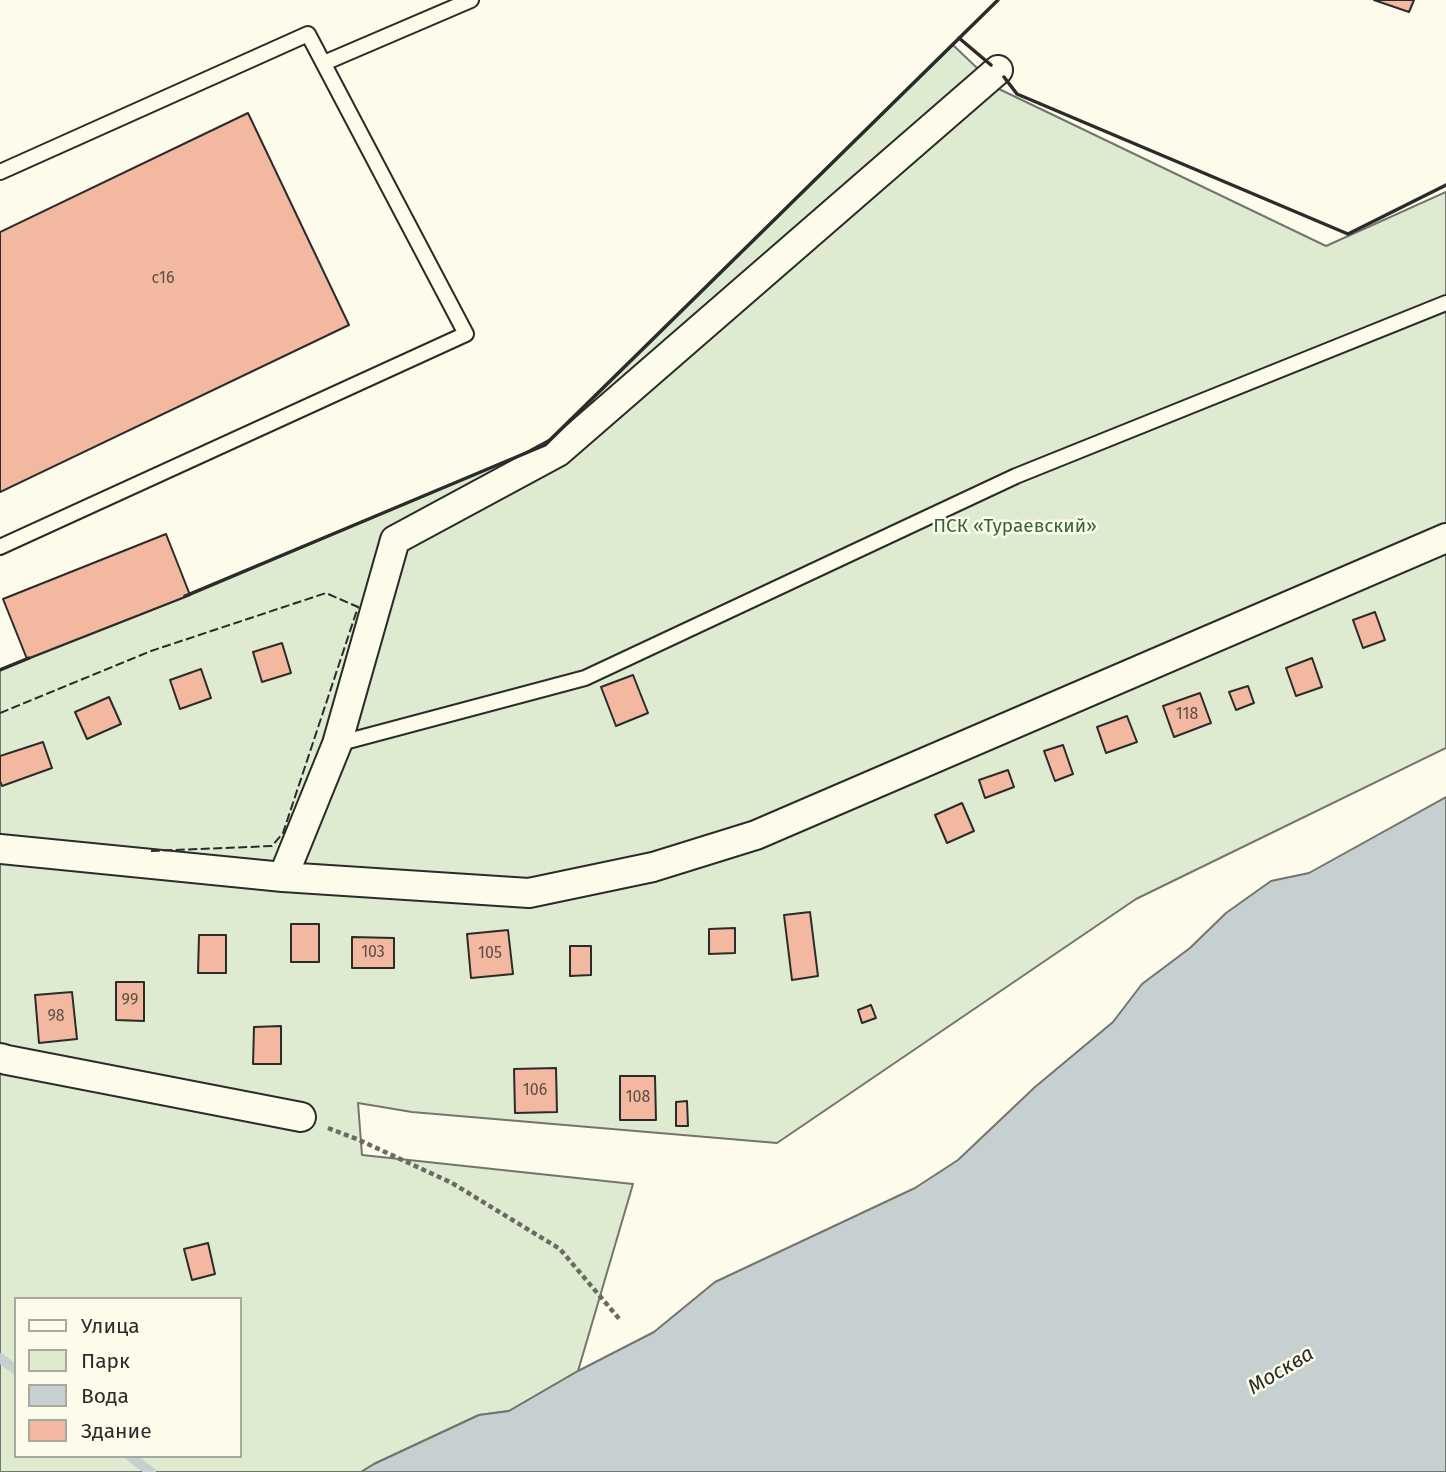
<!DOCTYPE html>
<meta charset="utf-8">
<style>
body{margin:0}
#map{position:relative;width:1446px;height:1472px;overflow:hidden;background:#fdfbea;font-family:"Fira Sans",sans-serif}
canvas{display:block}
.legend{position:absolute;left:14px;top:1297px;width:228px;height:161px;box-sizing:border-box;background:#fdfbea;border:2px solid #a9a89e;margin:0;padding:9px 12px;list-style:none;font-size:21px;color:#2b2b2b}
.legend li{display:flex;align-items:center;gap:14px;height:35px}
.legend b{width:35px;border:2px solid #a9a89e}
</style>
<div id="map">
<canvas width="1446" height="1472"></canvas>
<ul class="legend">
<li><b style="height:9px;background:#fdfbea"></b>Улица</li>
<li><b style="height:19px;background:#deebd1"></b>Парк</li>
<li><b style="height:19px;background:#c7d0d0"></b>Вода</li>
<li><b style="height:19px;background:#f2b8a0"></b>Здание</li>
</ul>
</div>
<script>
const ctx = document.querySelector('canvas').getContext('2d');
ctx.lineJoin = 'round';
function fill(path, color) { ctx.fillStyle = color; ctx.fill(path, 'evenodd'); }
const shape = rows => new Path2D(rows.map(r => 'M' + r).join(''));
function trace(path, color, width, dash) { ctx.strokeStyle = color; ctx.lineWidth = width; ctx.lineCap = dash ? 'butt' : 'round'; ctx.setLineDash(dash || []); ctx.stroke(path); }
function write(font, color, halo, rows, align = 'center') {
  ctx.font = font + ' "Fira Sans",sans-serif'; ctx.lineWidth = 5; ctx.setLineDash([]); ctx.textBaseline = 'middle'; ctx.strokeStyle = halo; ctx.fillStyle = color; for (const [text, x, y, turn = 0] of rows) {
    ctx.save(); ctx.translate(x, y); ctx.rotate((+turn || 0) * Math.PI / 180); ctx.textAlign = isNaN(turn) ? turn : align; if (halo) ctx.strokeText(text, 0, 0); ctx.fillText(text, 0, 0); ctx.restore();
  }
}
const green = shape([
 [953,45,999,89,1326,246,1446,192,1446,748,1136,899,777,1143,412,1112,358,1103,362,1155,633,1184,578,1371,509,1411,479,1415,374,1464,361,1472,0,1472,0,670,190,595,544,445,953,45],
 [16,1299,240,1299,240,1456,16,1456,16,1299]
]);
const water = shape([
 [1446,797,1446,1472,361,1472,374,1464,479,1415,509,1411,578,1371,654,1332,715,1282,915,1188,958,1160,1035,1087,1113,1022,1142,984,1190,948,1226,913,1271,881,1309,873,1446,797]
]);
const stream = shape([
 [0,1358,16,1370],
 [130,1456,151,1472]
]);
const building = shape([
 [1374,0,1414,0,1409,12,1374,0],
 [248,113,349,325,0,492,0,232,248,113],
 [166,534,190,595,27,659,3,599,166,534],
 [1375,612,1385,640,1363,648,1353,620,1375,612],
 [282,643,291,673,262,682,253,652,282,643],
 [1312,658,1322,687,1296,696,1286,668,1312,658],
 [201,669,211,698,180,709,170,680,201,669],
 [633,675,648,713,616,726,601,687,633,675],
 [1248,686,1254,703,1236,710,1229,692,1248,686],
 [1200,693,1211,723,1174,737,1163,706,1200,693],
 [109,697,121,724,87,739,75,712,109,697],
 [1127,716,1137,742,1106,753,1097,727,1127,716],
 [43,742,52,768,2,786,0,781,0,756,43,742],
 [1063,745,1073,774,1055,781,1044,751,1063,745],
 [1008,770,1014,787,985,798,979,780,1008,770],
 [962,803,974,831,947,843,935,815,962,803],
 [810,912,818,976,792,980,784,915,810,912],
 [291,924,319,924,319,962,291,962,291,924],
 [735,928,735,953,709,954,709,929,735,928],
 [508,930,513,974,471,978,467,934,508,930],
 [199,935,226,935,226,973,198,973,199,935],
 [352,937,394,938,394,968,352,968,352,937],
 [570,946,591,946,591,975,570,976,570,946],
 [116,982,144,982,144,1021,116,1020,116,982],
 [72,992,77,1039,39,1043,35,995,72,992],
 [871,1005,876,1018,862,1023,858,1010,871,1005],
 [281,1026,281,1064,253,1064,254,1027,281,1026],
 [556,1068,557,1112,515,1113,514,1069,556,1068],
 [620,1076,655,1076,656,1120,620,1120,620,1076],
 [687,1101,688,1126,676,1126,676,1102,687,1101],
 [208,1243,215,1274,192,1280,184,1249,208,1243]
]);
const path = shape([
 [328,1128,357,1139,452,1183,560,1249,621,1321]
]);
const service = shape([
 [324,63,471,0],
 [0,172,308,34,466,334,0,547],
 [337,744,585,678,1016,476,1446,303]
]);
const minor = shape([
 [0,849,283,877,529,893,653,867,756,835,1446,538],
 [283,877,337,744,395,540,558,452,998,70],
 [0,1058,7,1060,301,1117]
]);
const fence = shape([
 [0,713,151,651,326,593,358,607,283,833,272,846,151,851]
]);
const wall = shape([
 [959,38,991,65],
 [1004,77,1017,94,1348,234,1446,185],
 [185,596,545,445,998,0],
 [0,670,29,658]
]);
const numberNames = [
 ["с16",163,279],
 ["118",1187,715],
 ["103",373,953],
 ["105",490,954],
 ["99",130,1001],
 ["98",56,1017],
 ["106",535,1091],
 ["108",638,1098]
];
const parkNames = [
 ["ПСК «Тураевский»",1015,527]
];
const waterNames = [
 ["Москва",1281,1371,-31]
];
fill(green, '#deebd1');
trace(green, '#74746e', 2);
fill(water, '#c7d0d0');
trace(water, '#74746e', 2);
trace(stream, '#c7d0d0', 10);
fill(building, '#f2b8a0');
trace(building, '#2b2b2b', 2);
trace(service, '#2b2b2b', 18);
trace(minor, '#2b2b2b', 32);
trace(path, '#6a6964', 4.5, [5, 3.5]);
trace(service, '#fdfbea', 14);
trace(minor, '#fdfbea', 28);
trace(fence, '#2b2b2b', 2, [9, 3.5]);
trace(wall, '#2b2b2b', 3.5);
write('16px', '#5d4e48', null, numberNames);
write('19px', '#34623c', '#fdfbea', parkNames);
write('italic 21px', '#2b2b2b', '#fdfbea', waterNames);
</script>
